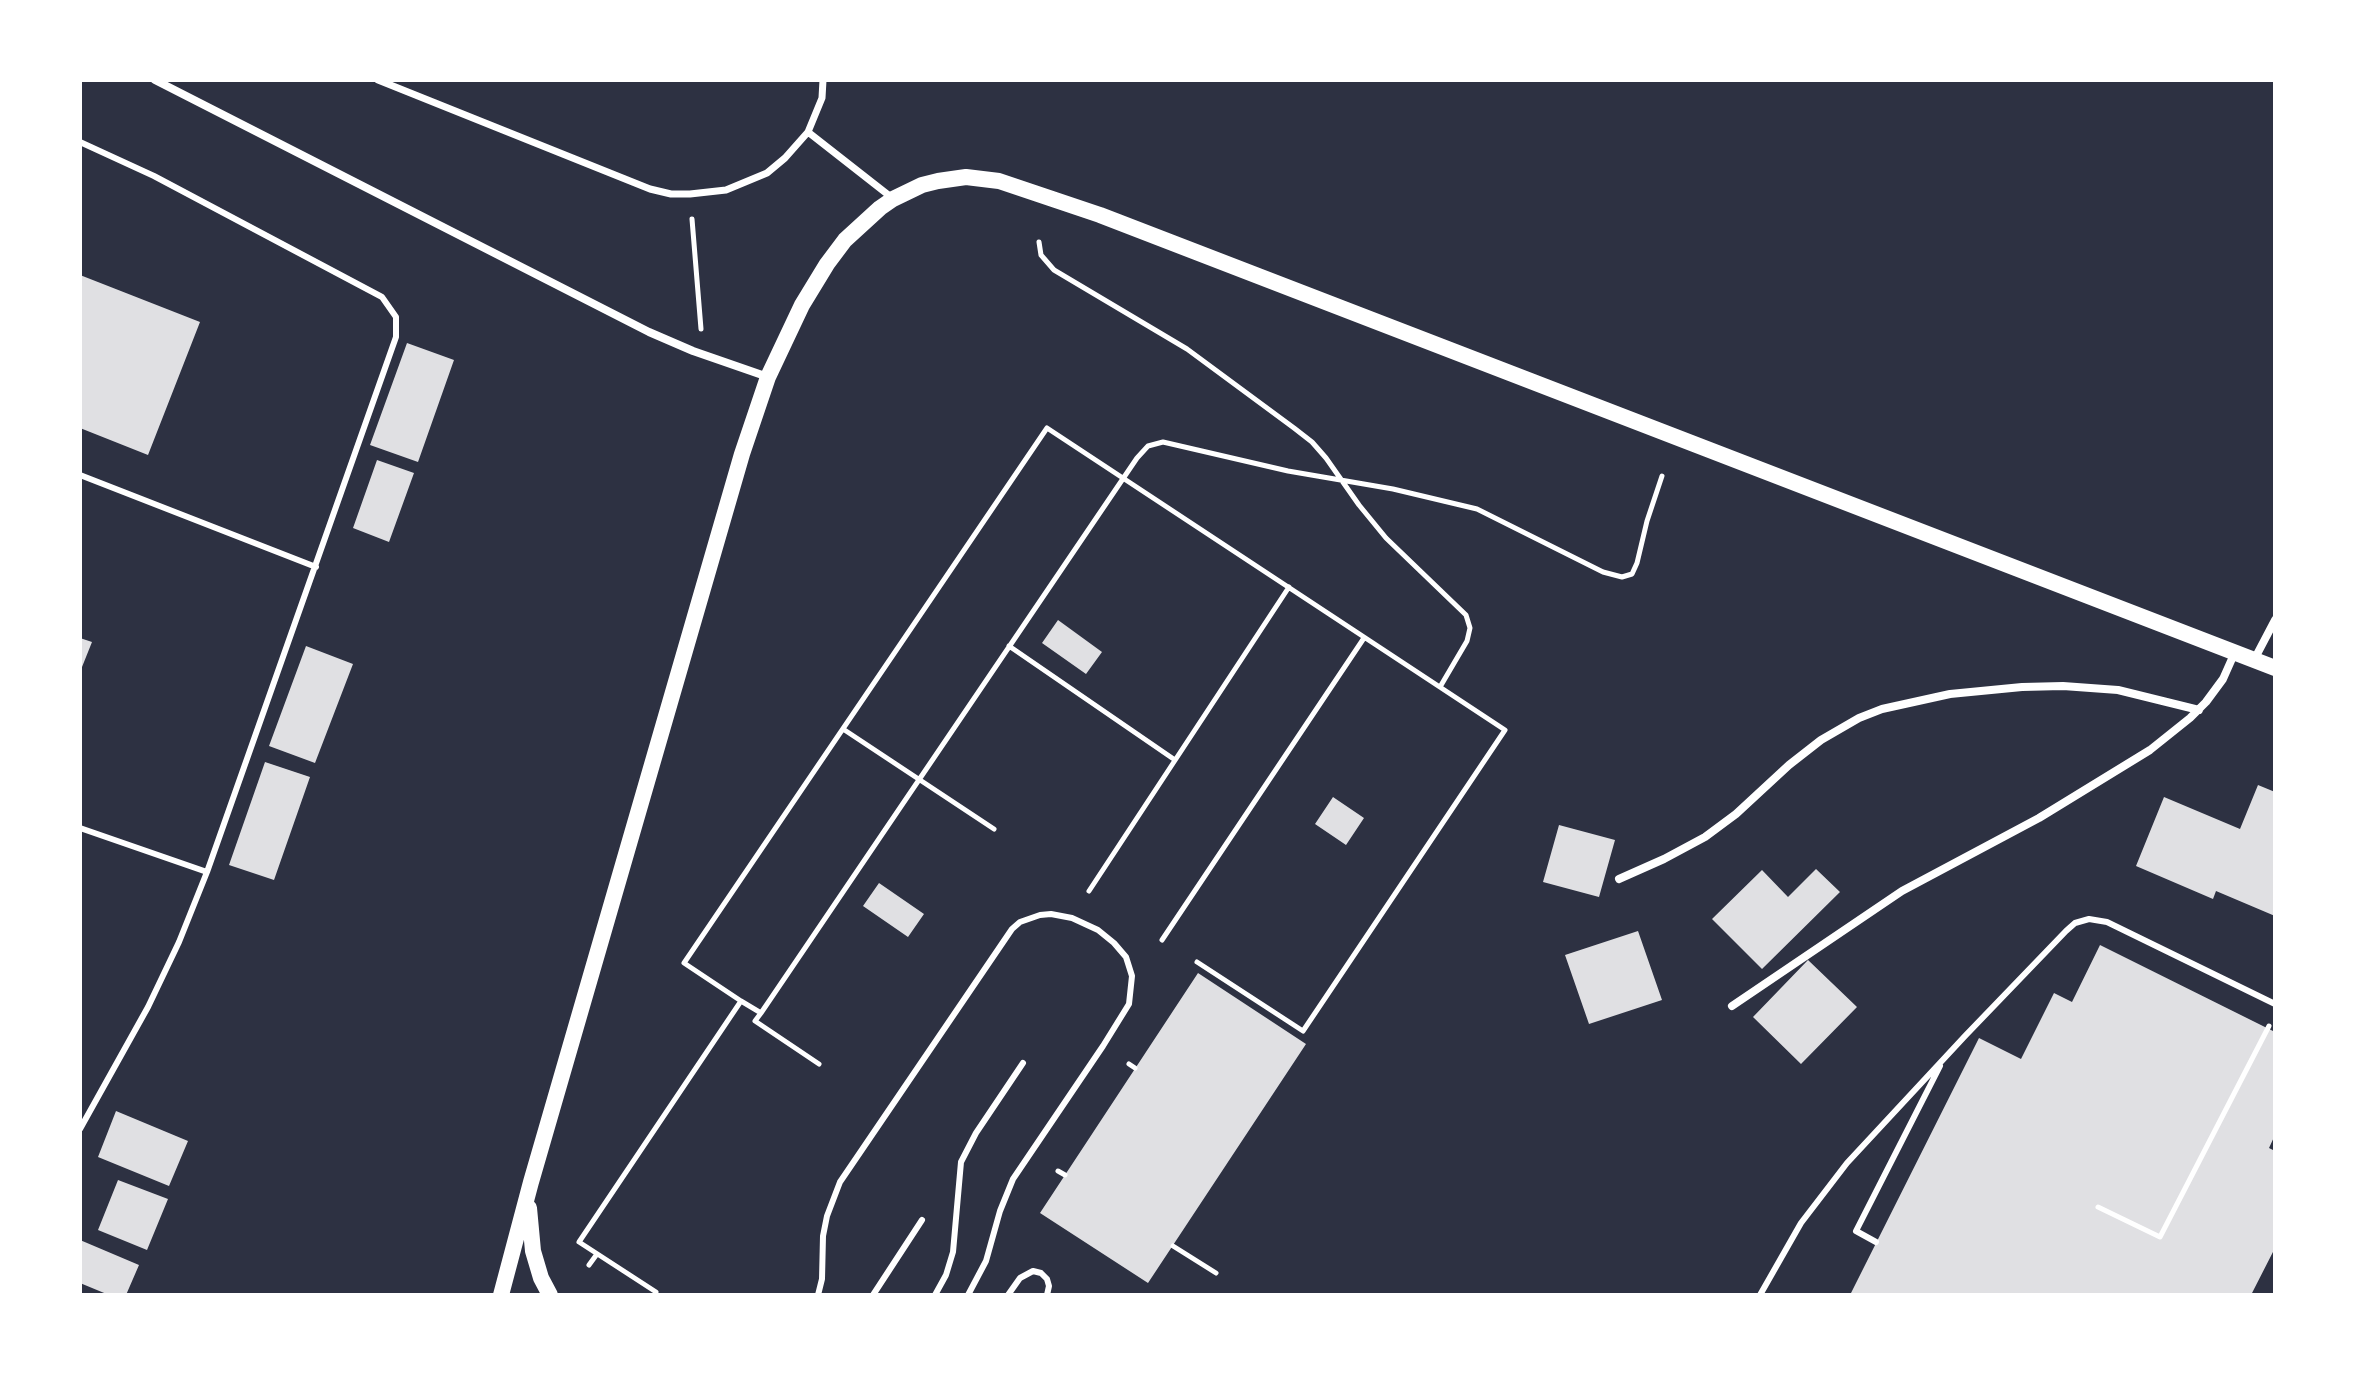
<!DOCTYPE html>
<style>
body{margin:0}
#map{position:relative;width:2355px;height:1375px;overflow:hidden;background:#2d3142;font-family:Literata,serif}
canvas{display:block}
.frame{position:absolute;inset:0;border:82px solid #fff;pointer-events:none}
</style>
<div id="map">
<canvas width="2355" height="1375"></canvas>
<div class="frame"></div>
</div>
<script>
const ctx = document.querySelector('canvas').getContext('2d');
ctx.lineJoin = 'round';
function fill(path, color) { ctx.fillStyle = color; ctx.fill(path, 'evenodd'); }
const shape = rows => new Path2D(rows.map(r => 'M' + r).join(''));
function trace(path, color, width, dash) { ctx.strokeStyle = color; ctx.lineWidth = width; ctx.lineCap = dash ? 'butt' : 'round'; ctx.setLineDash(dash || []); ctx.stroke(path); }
const building = shape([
 [80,275,200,322,148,455,80,428],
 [407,343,454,360,418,462,370,445],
 [377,460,414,473,389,542,353,528],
 [1058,620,1102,652,1086,674,1042,643],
 [80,638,92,642,80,672],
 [306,646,353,664,315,763,269,746],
 [265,762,310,777,274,880,229,865],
 [2258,785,2275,792,2275,916,2216,891,2213,899,2136,866,2164,797,2240,829],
 [1333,797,1364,818,1346,845,1315,824],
 [1559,825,1615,840,1599,897,1543,882],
 [1816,869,1840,892,1762,969,1712,919,1762,870,1788,897],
 [879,883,924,914,908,937,863,906],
 [1638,931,1662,1000,1589,1024,1565,955],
 [2100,945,2275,1032,2275,1135,2269,1148,2275,1151,2275,1248,2251,1295,1850,1295,1979,1038,2021,1059,2054,993,2072,1002],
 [1808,960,1857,1007,1801,1064,1753,1017],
 [1198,973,1306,1044,1148,1283,1040,1213],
 [116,1111,188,1141,169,1186,98,1157],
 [118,1180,168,1199,147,1250,98,1230],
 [80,1240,139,1265,126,1295,109,1295,80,1283]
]);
const path = shape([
 [692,219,701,329],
 [1039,242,1041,255,1054,270,1187,349,1294,428,1312,442,1326,458,1359,505,1386,538,1466,615,1470,628,1467,641,1440,687],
 [1009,646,1175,760],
 [843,729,994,829],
 [1089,891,1289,587],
 [1162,940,1364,638],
 [741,1001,761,1013,1137,458,1148,446,1163,442,1288,471,1393,489,1477,509,1603,572,1622,577,1632,574,1637,563,1647,521,1662,476],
 [761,1013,755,1021,819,1064],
 [1129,1064,1135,1068],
 [1058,1171,1065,1175],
 [2098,1207,2160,1237,2269,1026],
 [1173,1246,1216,1273],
 [589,1265,597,1254],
 [656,1292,579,1242,741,1001,684,963,1047,428,1505,730,1303,1031,1197,962]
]);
const service = shape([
 [80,142,154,176,382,297,396,317,396,337,207,872,179,942,148,1007,80,1129],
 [80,475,316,567],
 [80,828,207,872],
 [1876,1242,1856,1231,1940,1066],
 [818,1295,822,1279,823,1236,827,1216,840,1182,1012,929,1020,922,1040,915,1051,914,1072,918,1098,930,1114,943,1126,957,1132,976,1129,1004,1103,1046,1013,1179,1000,1211,986,1261,968,1295],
 [873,1295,922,1220],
 [935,1295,946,1275,953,1252,961,1162,976,1133,1023,1063],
 [1008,1295,1020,1278,1033,1271,1041,1273,1047,1279,1049,1286,1047,1295],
 [1760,1295,1801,1223,1847,1163,1965,1036,2066,931,2075,923,2089,919,2107,922,2275,1004]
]);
const pedestrian = shape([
 [378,80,650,189,671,194,690,194,726,190,767,173,785,158,808,132,822,98,823,80],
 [808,132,891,197]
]);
const minor = shape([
 [155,80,649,332,693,351,768,377],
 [2254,660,2275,620],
 [1619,879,1664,859,1705,837,1736,814,1789,765,1821,740,1859,718,1882,709,1950,694,2022,687,2063,686,2118,690,2199,710],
 [1732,1006,1902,891,2039,818,2150,750,2190,718,2206,702,2223,679,2235,652]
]);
const secondary = shape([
 [529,1208,533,1251,541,1278,550,1295],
 [501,1295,531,1182,742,454,768,377,802,305,827,264,845,240,880,208,893,199,922,185,938,181,966,177,999,181,1100,215,2275,668]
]);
fill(building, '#e0e0e3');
trace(path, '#fff', 5);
trace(service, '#fff', 6);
trace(pedestrian, '#fff', 7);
trace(minor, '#fff', 8);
trace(secondary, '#fff', 16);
</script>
